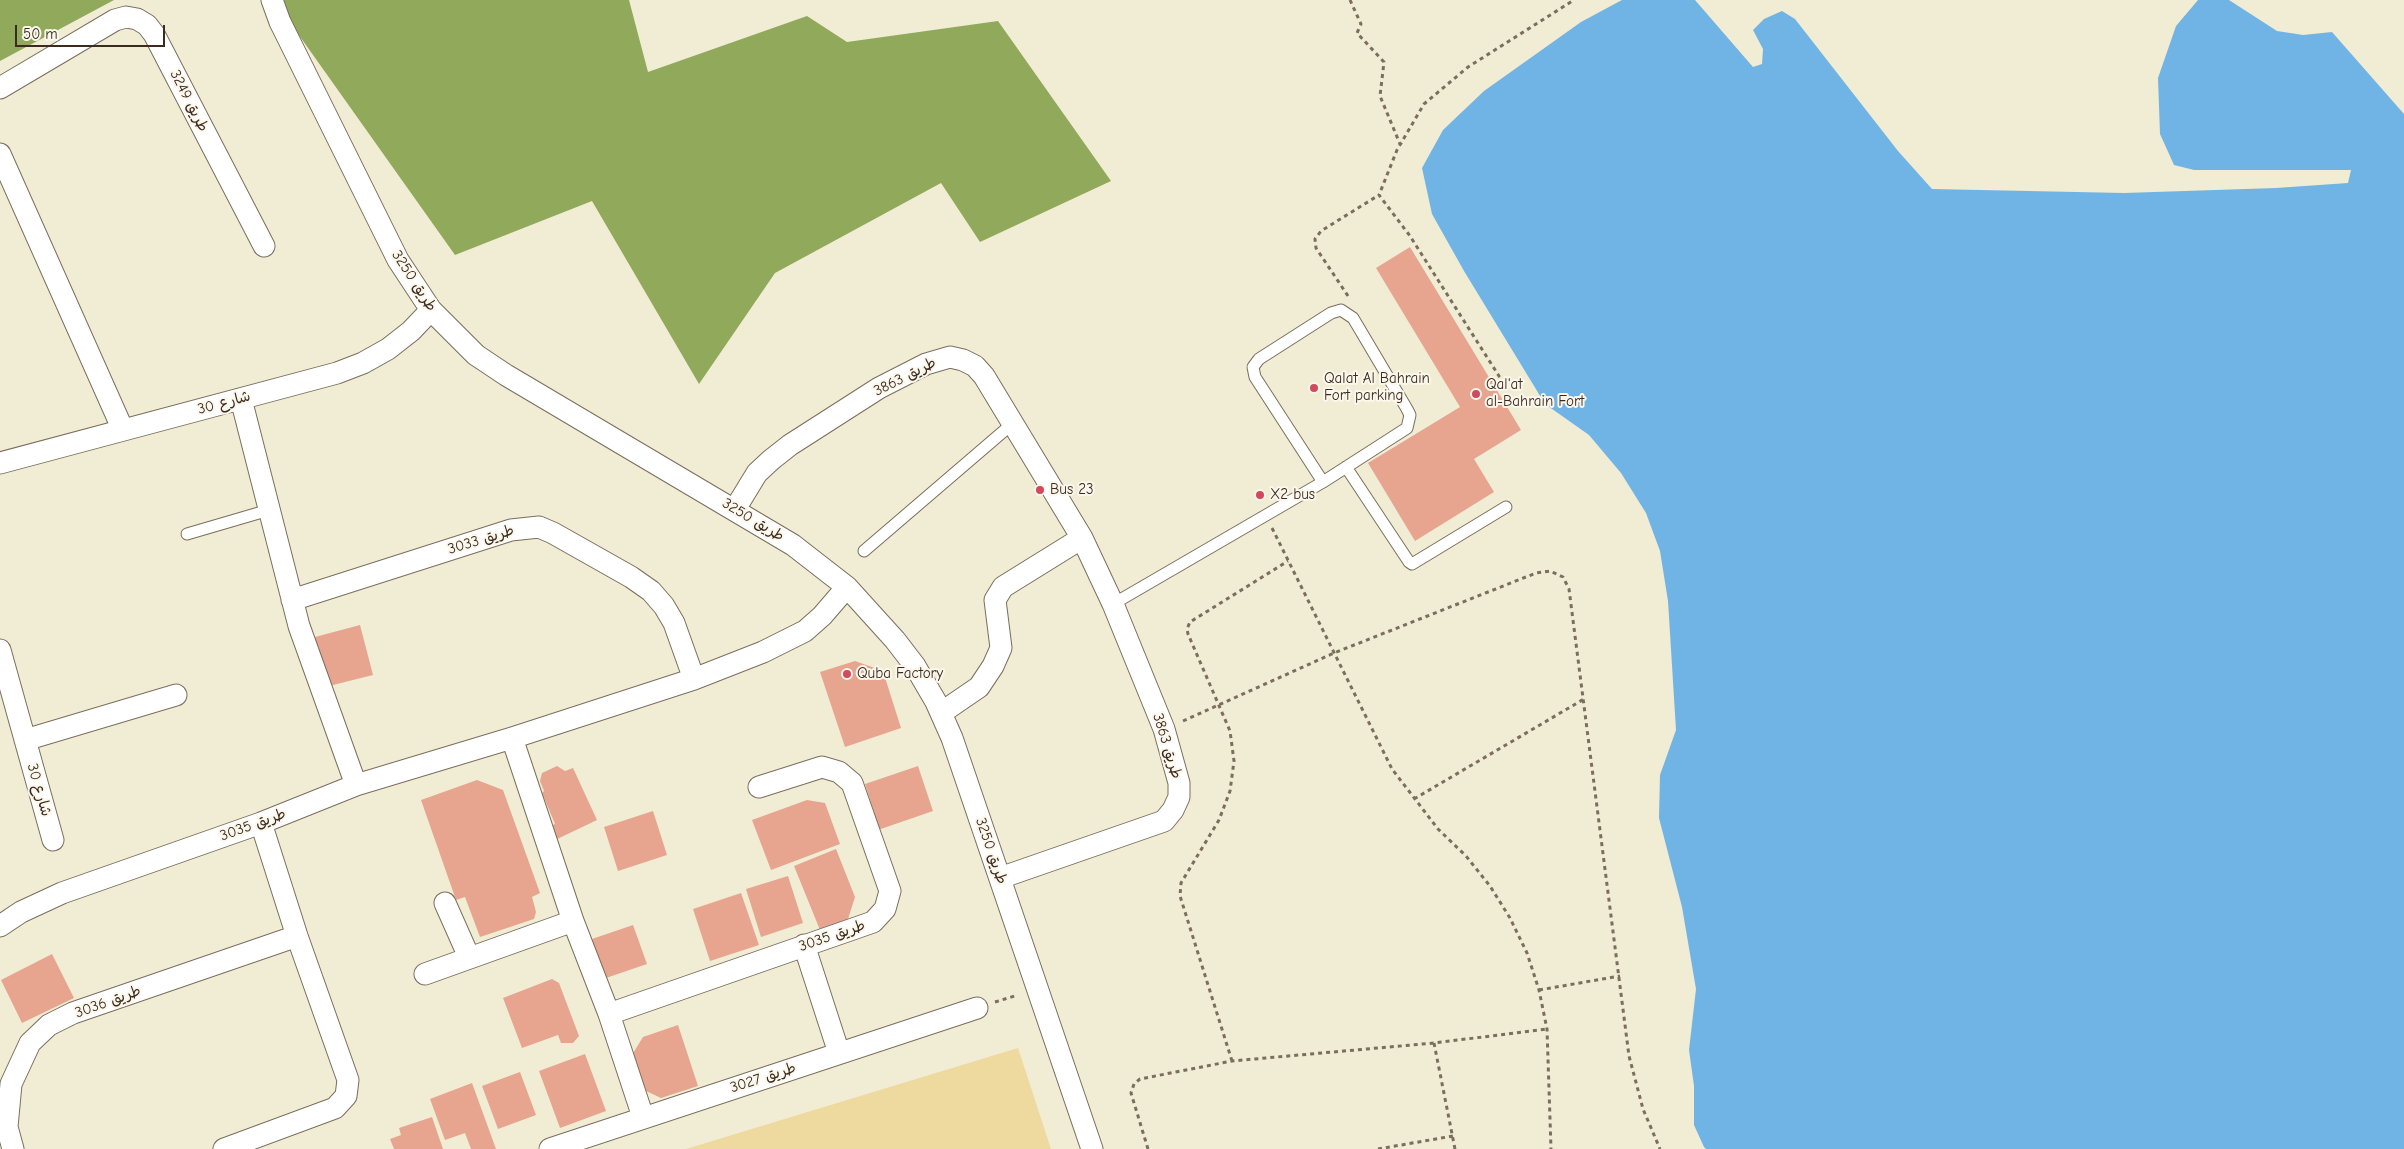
<!DOCTYPE html>
<meta charset="utf-8">
<style>
body{margin:0}
#map{position:relative;width:2404px;height:1149px;overflow:hidden;background:#f1ecd4;font-family:"Comic Neue",sans-serif}
canvas{display:block}
.scale{position:absolute;left:15px;top:25px;width:150px;height:22px;box-sizing:border-box;border:2px solid #3b2a1e;border-top:0;padding-left:6px;font-size:15px;line-height:18px;white-space:nowrap;color:#3b2a1e;-webkit-text-stroke:4px #fbf7ec;paint-order:stroke}
</style>
<div id="map">
<canvas width="2404" height="1149"></canvas>
<div class="scale">50 m</div>
</div>
<script>
const ctx = document.querySelector('canvas').getContext('2d');
ctx.lineJoin = 'round';
function fill(path, color) { ctx.fillStyle = color; ctx.fill(path, 'evenodd'); }
const shape = rows => new Path2D(rows.map(r => 'M' + r).join(''));
function trace(path, color, width, dash) { ctx.strokeStyle = color; ctx.lineWidth = width; ctx.lineCap = dash ? 'butt' : 'round'; ctx.setLineDash(dash || []); ctx.stroke(path); }
function write(font, color, halo, rows, align = 'center') {
  ctx.font = font + ' "Comic Neue","Playpen Sans Arabic",sans-serif'; ctx.lineWidth = 4; ctx.setLineDash([]); ctx.textBaseline = 'middle'; ctx.strokeStyle = halo; ctx.fillStyle = color; for (const [text, x, y, turn = 0] of rows) {
    ctx.save(); ctx.translate(x, y); ctx.rotate((+turn || 0) * Math.PI / 180); ctx.textAlign = isNaN(turn) ? turn : align; if (halo) ctx.strokeText(text, 0, 0); ctx.fillText(text, 0, 0); ctx.restore();
  }
}
const forest = shape([
 [0,0,114,0,0,61],
 [274,0,629,0,648,72,807,16,847,42,998,21,1111,181,980,242,941,183,775,273,699,384,592,201,455,255]
]);
const sand = shape([
 [1018,1048,1051,1149,686,1149]
]);
const water = shape([
 [1622,0,1695,0,1753,67,1762,64,1763,49,1753,30,1764,19,1782,11,1795,19,1898,151,1932,189,2124,193,2276,188,2348,183,2351,170,2194,170,2174,165,2160,134,2158,78,2176,26,2198,0,2229,0,2277,31,2303,35,2332,32,2404,114,2404,1149,1706,1149,1704,1147,1694,1125,1694,1086,1689,1050,1696,989,1682,907,1659,818,1660,775,1676,730,1668,601,1660,551,1646,513,1621,473,1589,435,1545,404,1464,271,1432,214,1422,168,1443,130,1484,91,1581,22]
]);
const building = shape([
 [1410,247,1521,430,1474,459,1494,492,1415,541,1368,463,1460,407,1376,268],
 [360,625,373,675,329,686,315,637],
 [855,661,883,671,901,728,845,747,820,672],
 [557,766,565,771,573,768,597,820,553,841,547,828,555,824,542,793,544,791,540,781,542,773],
 [918,766,933,811,875,831,870,816,874,812,865,784],
 [477,780,503,790,540,893,532,897,536,912,534,919,480,937,465,897,456,900,421,800],
 [807,800,825,803,840,844,771,870,752,820],
 [653,811,667,855,618,871,604,827],
 [836,849,855,897,848,919,820,930,794,866],
 [788,876,803,923,761,937,746,889],
 [741,893,759,945,710,961,693,909],
 [633,925,647,964,606,978,592,939],
 [52,954,74,998,22,1023,1,980],
 [552,979,559,983,579,1036,573,1043,561,1043,558,1035,522,1048,503,998],
 [678,1025,698,1086,661,1098,646,1091,632,1055,643,1037],
 [585,1054,606,1111,560,1128,539,1071],
 [520,1072,536,1115,498,1129,482,1086],
 [472,1083,496,1149,471,1149,465,1133,445,1140,430,1099],
 [432,1117,443,1149,394,1149,390,1139,401,1135,399,1128]
]);
const path = shape([
 [1350,0,1361,24,1357,33,1384,62,1380,96,1400,144],
 [1348,296,1316,248,1315,239,1321,231,1379,195],
 [1491,381,1499,376,1410,236,1379,195,1397,150,1424,104,1468,67,1574,0],
 [1272,528,1392,769,1438,829,1466,856,1490,886,1510,918,1527,953,1539,990,1547,1029,1551,1149],
 [1183,721,1334,653,1536,573,1550,571,1563,577,1569,589,1629,1056,1643,1109,1660,1149],
 [1414,799,1584,699],
 [1539,990,1620,976],
 [995,1002,1018,995],
 [1434,1043,1455,1149],
 [1232,1061,1180,896,1181,883,1187,873,1219,820,1230,791,1234,761,1230,731,1188,634,1187,629,1190,622,1288,561],
 [1148,1149,1131,1093,1134,1084,1140,1079,1232,1061,1434,1043,1547,1029],
 [1378,1149,1453,1136]
]);
const lane = shape([
 [1346,467,1409,562,1412,564,1506,507],
 [187,534,269,510],
 [864,551,1012,424],
 [1113,604,1323,482,1407,428,1410,415,1407,409,1353,318,1341,310,1331,313,1259,359,1253,367,1255,377,1323,482]
]);
const street = shape([
 [272,0,280,22,398,260,431,310,476,355,506,375,793,545,847,587,895,640,915,666,936,702,952,738,1092,1149],
 [0,88,115,20,126,17,137,19,147,25,154,34,264,246],
 [0,154,123,430],
 [241,399,299,626,356,785],
 [0,463,337,373,363,363,388,349,411,331,431,310],
 [735,509,757,473,771,460,790,445,879,388,926,364,950,357,963,360,975,366,984,376,1082,538,1113,604,1164,729,1179,783,1179,797,1173,810,1164,821,1000,878],
 [292,600,511,530,539,527,553,533,631,577,651,591,664,606,674,623,694,679],
 [0,650,53,840],
 [941,713,979,687,993,666,1001,648,995,600,1003,587,1082,538],
 [512,738,573,921,609,1014,643,1117],
 [25,740,176,695],
 [445,903,469,957],
 [0,926,21,912,62,893,261,823,356,785,512,738,694,679,763,652,805,631,822,616,847,587],
 [804,945,839,1053],
 [425,974,573,921],
 [609,1014,873,922,885,909,890,891,852,783,839,772,822,767,759,787],
 [13,1149,7,1127,11,1084,30,1043,49,1025,73,1013,297,936],
 [224,1149,335,1108,346,1096,348,1080,297,936,261,823],
 [550,1149,977,1008]
]);
const markers = [
 [1314,388,5,"#d1495b"],
 [1476,394,5,"#d1495b"],
 [1040,490,5,"#d1495b"],
 [1260,495,5,"#d1495b"],
 [847,674,5,"#d1495b"]
];
const streetNames = [
 ["طريق 3249",189,101,63],
 ["طريق 3250",414,281,57],
 ["طريق 3863",905,377,-27],
 ["شارع 30",224,403,-15],
 ["طريق 3250",753,520,31],
 ["طريق 3033",481,540,-17],
 ["طريق 3863",1167,746,73],
 ["شارع 30",39,790,74],
 ["طريق 3035",253,825,-20],
 ["طريق 3250",991,851,71],
 ["طريق 3035",832,936,-19],
 ["طريق 3036",108,1002,-20],
 ["طريق 3027",763,1078,-18]
];
const poiNames = [
 ["Qalat Al Bahrain",1324,379],
 ["Fort parking",1324,396],
 ["Qal'at",1486,385],
 ["al-Bahrain Fort",1486,402],
 ["Bus 23",1050,490],
 ["X2 bus",1270,495],
 ["Quba Factory",857,674]
];
fill(forest, '#90a95a');
fill(sand, '#eeda9e');
fill(water, '#70b4e6');
fill(building, '#e7a58f');
trace(lane, '#7b6e5e', 13);
trace(street, '#7b6e5e', 23);
trace(path, '#7b6e5e', 3, [4, 4]);
trace(lane, '#fff', 11);
trace(street, '#fff', 21);
for (const [x, y, r, color] of markers) { const dot = new Path2D(); dot.arc(x, y, r, 0, 2 * Math.PI); ctx.fillStyle = color; ctx.fill(dot); trace(dot, '#fbf7ec', 2); }
write('15px', '#3b2a1e', '#fbf7ec', streetNames);
write('15px', '#3b2a1e', '#fbf7ec', poiNames, 'left');
</script>
